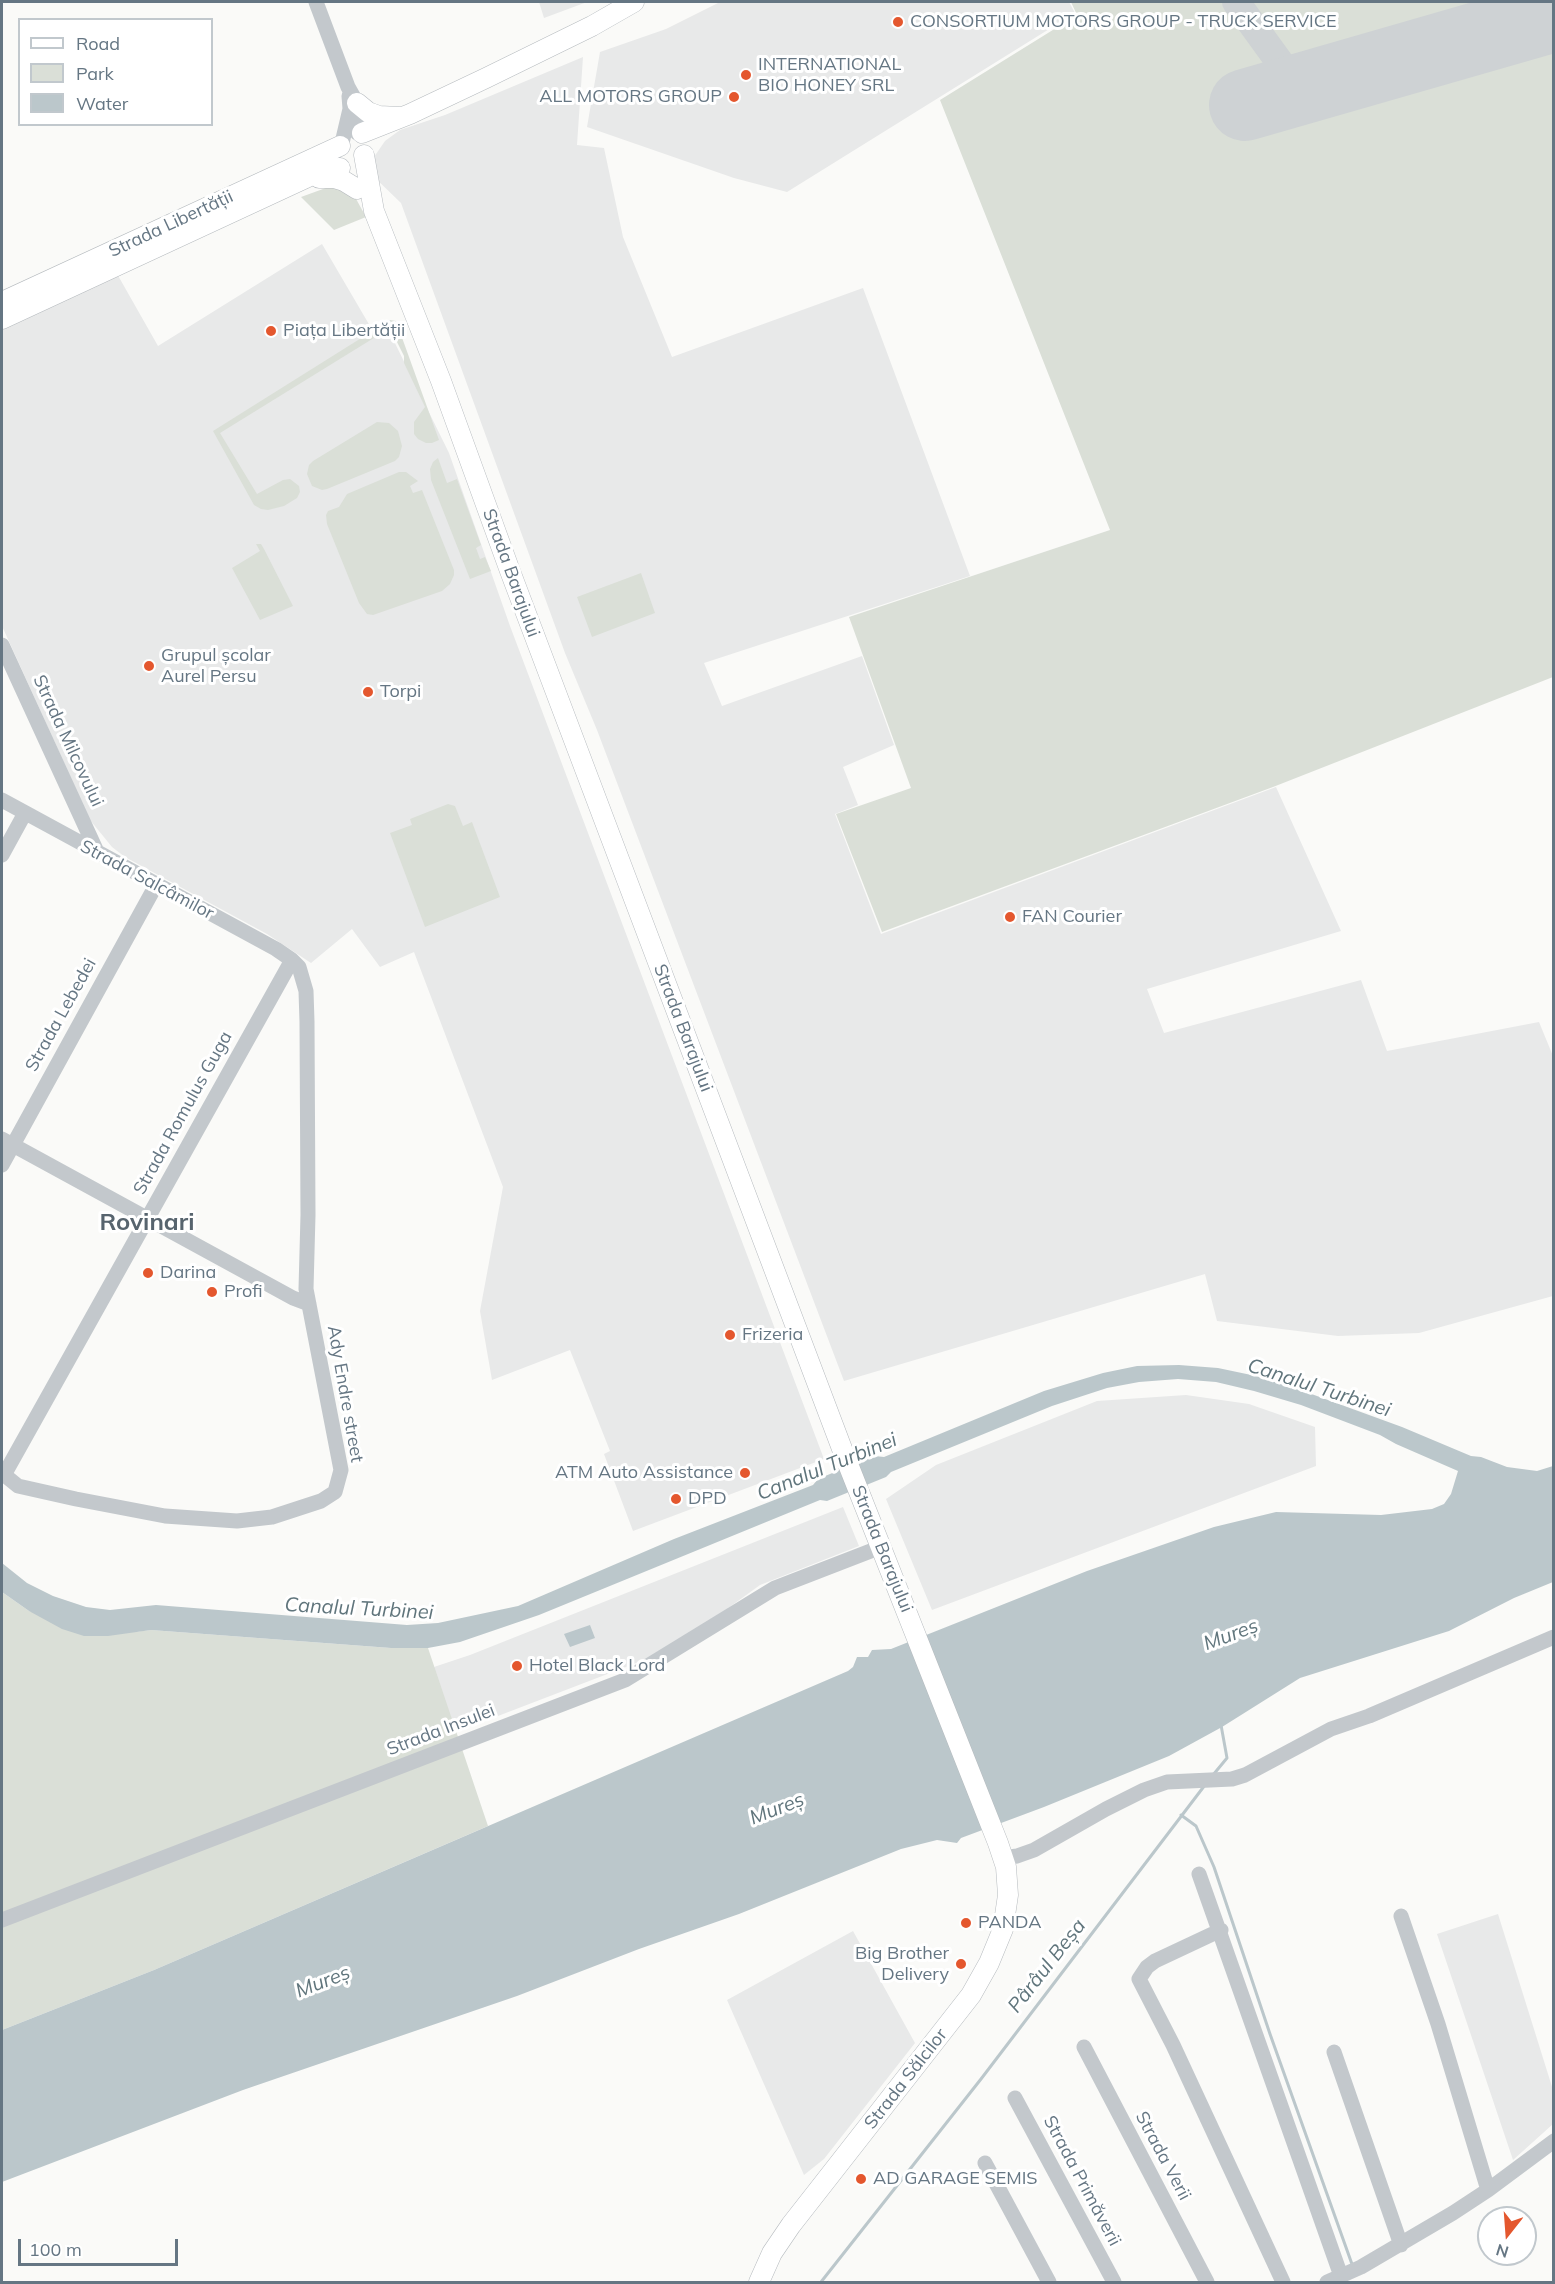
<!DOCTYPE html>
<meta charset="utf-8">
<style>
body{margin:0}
#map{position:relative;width:1555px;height:2284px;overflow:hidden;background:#fafaf8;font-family:Mulish,sans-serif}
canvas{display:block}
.frame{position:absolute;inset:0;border:3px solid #657683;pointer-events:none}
.legend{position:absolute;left:18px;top:18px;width:195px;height:108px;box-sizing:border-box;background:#fff;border:2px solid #c1c8cd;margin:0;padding:8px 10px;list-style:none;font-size:18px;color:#657683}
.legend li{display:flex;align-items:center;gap:12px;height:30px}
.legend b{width:30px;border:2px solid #c1c8cd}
.north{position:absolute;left:1477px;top:2206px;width:60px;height:60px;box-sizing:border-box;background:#fff;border:2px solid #c1c8cd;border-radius:50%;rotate:197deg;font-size:16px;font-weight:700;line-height:24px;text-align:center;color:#657683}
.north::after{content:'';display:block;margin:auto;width:21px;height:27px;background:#e4572e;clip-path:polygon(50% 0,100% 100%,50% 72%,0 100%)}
.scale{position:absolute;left:18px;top:2239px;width:160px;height:27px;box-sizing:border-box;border:3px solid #657683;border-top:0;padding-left:8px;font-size:18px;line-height:21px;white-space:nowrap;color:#657683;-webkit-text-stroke:4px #fff;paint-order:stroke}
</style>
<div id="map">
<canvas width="1555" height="2284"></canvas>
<div class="frame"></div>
<ul class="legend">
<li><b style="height:8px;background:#fff"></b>Road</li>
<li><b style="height:16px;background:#dadfd7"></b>Park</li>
<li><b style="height:16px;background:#bbc7cb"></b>Water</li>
</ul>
<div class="north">N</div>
<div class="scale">100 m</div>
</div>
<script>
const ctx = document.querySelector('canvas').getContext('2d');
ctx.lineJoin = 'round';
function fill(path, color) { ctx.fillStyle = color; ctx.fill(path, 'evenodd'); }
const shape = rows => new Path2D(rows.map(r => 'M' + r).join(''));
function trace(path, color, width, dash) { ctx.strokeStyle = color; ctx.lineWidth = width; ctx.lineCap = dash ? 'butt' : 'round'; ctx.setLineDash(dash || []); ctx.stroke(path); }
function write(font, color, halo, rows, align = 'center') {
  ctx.font = font + ' Mulish,sans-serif'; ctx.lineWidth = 6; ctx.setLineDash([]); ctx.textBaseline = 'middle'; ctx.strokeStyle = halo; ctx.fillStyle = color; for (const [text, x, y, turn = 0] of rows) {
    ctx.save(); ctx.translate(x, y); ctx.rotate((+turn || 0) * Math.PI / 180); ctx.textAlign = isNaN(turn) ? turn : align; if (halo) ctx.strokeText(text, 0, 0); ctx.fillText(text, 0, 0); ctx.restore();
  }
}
const built = shape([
 [539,2,587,2,544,18],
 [720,2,1069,2,1075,13,787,192,734,178,587,127,600,52,666,29],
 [583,57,577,145,604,148,623,237,672,357,863,288,970,576,704,663,722,706,862,656,894,745,843,767,858,805,835,814,881,934,1276,787,1341,931,1147,989,1164,1033,1361,980,1387,1051,1539,1022,1553,1056,1553,1296,1419,1333,1338,1336,1217,1321,1205,1274,844,1381,597,730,565,653,401,203,372,175,374,157,385,141,400,130,445,115],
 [322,244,370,326,389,331,449,453,510,626,824,1459,633,1531,604,1454,610,1451,570,1350,492,1380,480,1311,503,1187,414,952,380,967,352,929,311,963,267,934,125,857,112,847,90,820,2,626,2,328,116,272,158,346],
 [1186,1395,1249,1404,1315,1427,1316,1466,932,1610,886,1499,936,1465,1097,1401],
 [843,1507,859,1546,760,1585,727,1609,644,1660,451,1734,425,1670,470,1655],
 [1498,1914,1553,2090,1553,2124,1513,2160,1437,1934],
 [853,1931,915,2043,824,2159,804,2175,727,2000]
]);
const green = shape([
 [1071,2,1553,2,1553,677,1273,787,882,932,836,814,911,788,849,617,1110,530,940,100,1077,15],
 [334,185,355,197,366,217,334,230,301,197],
 [390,320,396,321,439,440,432,443,426,443,418,439,414,434,414,422,425,407,404,363,404,356,390,328,220,433,257,494,283,480,290,479,299,486,300,492,297,498,284,506,268,510,261,509,254,505,213,431],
 [377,422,389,423,398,431,402,446,399,457,395,461,327,489,322,490,312,486,307,474,309,465,313,461],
 [438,458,447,483,457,479,481,545,476,548,480,559,485,557,491,571,470,579,431,480,430,469,433,462],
 [399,472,406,472,418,481,410,486,413,493,422,490,454,570,454,575,450,584,442,591,373,615,367,614,359,603,327,524,326,515,328,511,339,507,347,494],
 [256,544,261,544,264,549,293,606,260,620,232,568,260,551],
 [641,573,655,613,592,637,577,597],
 [448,804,455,806,463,826,472,822,500,897,425,927,390,833,412,825,410,819],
 [2,1592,29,1611,134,1632,151,1630,391,1648,428,1648,488,1826,154,1970,2,2030]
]);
const water = shape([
 [1179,1365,1218,1368,1256,1376,1306,1392,1402,1427,1471,1456,1481,1457,1507,1467,1537,1471,1553,1466,1553,1582,1514,1598,1449,1631,1300,1678,1222,1727,1169,1756,1044,1807,961,1838,957,1843,937,1840,901,1849,739,1914,639,1949,517,1996,243,2090,2,2182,2,2030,154,1970,848,1671,853,1667,857,1657,868,1657,872,1650,891,1649,1087,1571,1214,1527,1276,1512,1381,1515,1432,1509,1444,1504,1451,1494,1458,1471,1396,1444,1380,1435,1301,1405,1254,1391,1216,1382,1178,1379,1139,1382,1107,1388,1052,1406,891,1472,886,1477,827,1501,820,1500,539,1615,460,1642,428,1648,391,1648,151,1630,108,1636,84,1636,62,1629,29,1611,2,1592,2,1563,27,1583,53,1596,86,1607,110,1610,156,1605,407,1625,438,1623,518,1606,674,1539,813,1485,818,1479,842,1469,875,1456,884,1457,1044,1391,1103,1373,1137,1366],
 [590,1625,595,1638,570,1647,564,1634]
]);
const stream = shape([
 [1213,1775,1227,1758,1221,1725],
 [1181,1815,1196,1826,1214,1867,1270,2034,1353,2267],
 [821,2282,981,2079,1205,1785]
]);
const taxiway = shape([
 [1236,2,1299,89]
]);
const runway = shape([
 [1245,105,1554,16]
]);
const minor = shape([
 [316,2,348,87,357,103,360,121,357,133],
 [342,143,350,109,349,96],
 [2,645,98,854],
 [2,800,276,949,292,960,299,967,306,991,307,1022,308,1215,306,1289,341,1470,335,1492,321,1501,272,1517,237,1521,165,1516,76,1499,18,1486,2,1473],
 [2,855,25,813],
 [2,1139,293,1298,309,1304],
 [2,1165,156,885],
 [4,1475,292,960],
 [1003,1858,1017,1856,1034,1850,1106,1809,1144,1790,1167,1782,1232,1779,1245,1775,1331,1729,1369,1716,1554,1637],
 [1199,1874,1341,2276],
 [1401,1916,1438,2024,1488,2190],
 [2,1920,625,1680,775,1588,881,1547],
 [1221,1930,1155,1961,1147,1967,1139,1979,1173,2045,1283,2282],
 [1084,2047,1207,2282],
 [1334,2052,1401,2245],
 [1015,2098,1114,2282],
 [985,2163,1049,2282],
 [1327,2282,1361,2267,1453,2213,1488,2190,1554,2141]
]);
const major = shape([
 [357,103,368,112,379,116,400,117],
 [362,133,410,114,486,78,592,26,634,2],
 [364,155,374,211,441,381,510,571,844,1454,998,1843,1006,1867,1008,1895,1003,1929,989,1963,971,1995,791,2225,772,2253,759,2282],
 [319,178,334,178,344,181,357,189],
 [2,302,340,146],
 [2,319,321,171,340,168]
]);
const markers = [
 [898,22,6,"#e4572e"],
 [746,75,6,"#e4572e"],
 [734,97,6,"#e4572e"],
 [271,331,6,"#e4572e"],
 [149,666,6,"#e4572e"],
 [368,692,6,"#e4572e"],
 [1010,917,6,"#e4572e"],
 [148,1273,6,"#e4572e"],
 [212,1292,6,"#e4572e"],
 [730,1335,6,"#e4572e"],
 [745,1473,6,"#e4572e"],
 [676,1499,6,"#e4572e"],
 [517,1666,6,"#e4572e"],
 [966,1923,6,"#e4572e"],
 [961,1964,6,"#e4572e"],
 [861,2179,6,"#e4572e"]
];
const poiNames = [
 ["CONSORTIUM MOTORS GROUP - TRUCK SERVICE",910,22],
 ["INTERNATIONAL",758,65],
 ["BIO HONEY SRL",758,86],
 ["ALL MOTORS GROUP",722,97,"right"],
 ["Piața Libertății",283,331],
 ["Grupul școlar",161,656],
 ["Aurel Persu",161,677],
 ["Torpi",380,692],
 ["FAN Courier",1022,917],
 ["Darina",160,1273],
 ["Profi",224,1292],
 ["Frizeria",742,1335],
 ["ATM Auto Assistance",733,1473,"right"],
 ["DPD",688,1499],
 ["Hotel Black Lord",529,1666],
 ["PANDA",978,1923],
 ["Big Brother",949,1954,"right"],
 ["Delivery",949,1975,"right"],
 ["AD GARAGE SEMIS",873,2179]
];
const streetNames = [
 ["Strada Libertății",171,224,-25],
 ["Strada Barajului",511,573,70],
 ["Strada Milcovului",68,741,65],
 ["Strada Salcâmilor",147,880,28],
 ["Strada Lebedei",61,1015,-61],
 ["Strada Barajului",683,1028,69],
 ["Strada Romulus Guga",183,1113,-61],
 ["Ady Endre street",345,1394,80],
 ["Strada Barajului",882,1549,68],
 ["Strada Insulei",441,1730,-21],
 ["Strada Sălcilor",906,2079,-52],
 ["Strada Verii",1163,2156,62],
 ["Strada Primăverii",1082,2181,62]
];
const waterNames = [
 ["Canalul Turbinei",1319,1388,18],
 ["Canalul Turbinei",827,1467,-22],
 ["Canalul Turbinei",359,1609,3],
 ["Mureș",1231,1635,-20],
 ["Mureș",777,1809,-21],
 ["Pârâul Beșa",1047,1966,-52],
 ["Mureș",323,1982,-21]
];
const districtNames = [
 ["Rovinari",147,1223]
];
fill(built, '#e8e9e9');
fill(green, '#dadfd7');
fill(water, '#bbc7cb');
trace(stream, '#bbc7cb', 3);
trace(taxiway, '#ced2d4', 28);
trace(runway, '#ced2d4', 72);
trace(major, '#b5babe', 21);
trace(minor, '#c3c8cc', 15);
trace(major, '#fff', 20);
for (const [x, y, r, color] of markers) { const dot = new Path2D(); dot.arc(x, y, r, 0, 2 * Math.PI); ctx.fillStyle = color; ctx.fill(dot); trace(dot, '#fff', 2); }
write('18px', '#657683', '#fff', poiNames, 'left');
write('18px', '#657683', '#fff', streetNames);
write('italic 20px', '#60757c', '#fff', waterNames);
write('bold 24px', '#57646e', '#fff', districtNames);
</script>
